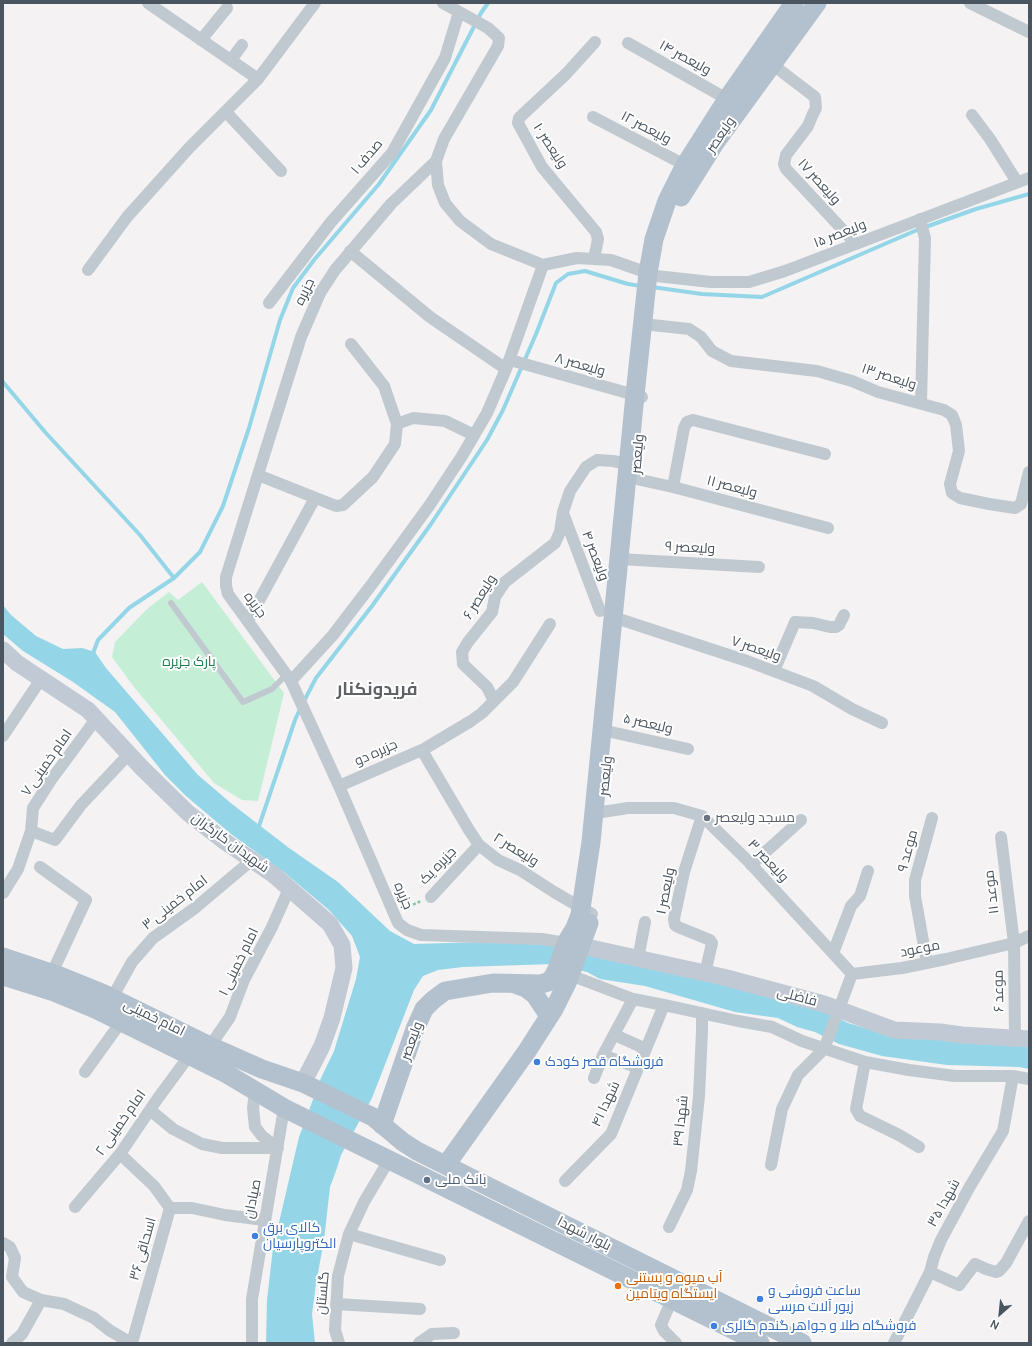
<!DOCTYPE html>
<meta charset="utf-8">
<style>
body{margin:0}
#map{position:relative;width:1032px;height:1346px;overflow:hidden;background:#f4f2f2;font-family:Manrope,sans-serif}
canvas{display:block}
.frame{position:absolute;inset:0;border:4px solid #4a555f;pointer-events:none}
.north{position:absolute;left:980px;top:1294px;width:40px;height:40px;-webkit-text-stroke:3px #fff;paint-order:stroke;rotate:207deg;font-size:11px;font-weight:700;line-height:16px;text-align:center;color:#4a555f}
.north::after{content:'';display:block;margin:auto;width:14px;height:18px;background:#4a555f;clip-path:polygon(50% 0,100% 100%,50% 72%,0 100%)}
</style>
<div id="map">
<canvas width="1032" height="1346"></canvas>
<div class="frame"></div>
<div class="north">N</div>
</div>
<script>
const ctx = document.querySelector('canvas').getContext('2d');
ctx.lineJoin = 'round';
function fill(path, color) { ctx.fillStyle = color; ctx.fill(path, 'evenodd'); }
const shape = rows => new Path2D(rows.map(r => 'M' + r).join(''));
function trace(path, color, width, dash) { ctx.strokeStyle = color; ctx.lineWidth = width; ctx.lineCap = dash ? 'butt' : 'round'; ctx.setLineDash(dash || []); ctx.stroke(path); }
function write(font, color, halo, rows, align = 'center') {
  ctx.font = font + ' Manrope,Cairo,sans-serif'; ctx.lineWidth = 4; ctx.setLineDash([]); ctx.textBaseline = 'middle'; ctx.strokeStyle = halo; ctx.fillStyle = color; for (const [text, x, y, turn = 0] of rows) {
    ctx.save(); ctx.translate(x, y); ctx.rotate((+turn || 0) * Math.PI / 180); ctx.textAlign = isNaN(turn) ? turn : align; if (halo) ctx.strokeText(text, 0, 0); ctx.fillText(text, 0, 0); ctx.restore();
  }
}
const green = shape([
 [202,582,284,693,258,801,242,800,214,783,134,687,112,657,115,642,147,609,169,592,178,600]
]);
const water = shape([
 [3,605,11,615,36,636,63,649,82,648,95,652,106,668,198,775,232,804,289,848,338,882,390,931,414,944,482,942,553,945,600,953,823,1011,848,1023,875,1031,1029,1044,1029,1069,1019,1067,947,1065,882,1056,839,1044,815,1032,797,1027,778,1018,735,1012,645,986,600,979,587,972,553,964,463,967,438,970,423,976,414,990,372,1098,341,1155,337,1168,330,1187,324,1240,316,1284,312,1314,315,1343,266,1343,267,1300,273,1248,299,1137,321,1078,334,1051,356,979,360,957,352,936,329,910,285,873,231,834,186,796,165,775,115,712,73,682,23,651,3,634]
]);
const stream = shape([
 [652,287,702,294,762,297,917,230,976,209,1029,194],
 [3,382,45,432,140,535,174,578],
 [92,656,98,640,129,608,174,578,200,552,223,506,249,428,280,320,293,288,314,260,379,184,431,110,481,13,488,3],
 [303,703,316,678,372,606,431,524,487,440,503,410,536,334,556,283,568,274,585,271,628,284,641,286],
 [258,829,295,720,300,709]
]);
const path = shape([
 [404,909,421,901]
]);
const lane = shape([
 [171,603,243,702,272,689,287,674]
]);
const street = shape([
 [148,3,258,79],
 [443,3,488,28,499,38,498,46,444,139,436,161,438,185,445,203,460,221,491,244,543,265],
 [970,3,1029,32],
 [201,40,227,8],
 [628,43,727,99],
 [231,60,242,45],
 [773,65,815,97,816,108,812,116,808,126,786,155,784,164,786,169,856,244],
 [226,112,281,171],
 [972,115,990,139,1017,182],
 [593,117,685,165],
 [436,161,391,204,335,270,320,293,301,337,226,577,226,586,228,594,291,681,339,786,398,923,407,930,421,935,542,939,566,943],
 [920,219,925,238,921,403],
 [350,251,430,317,506,369],
 [594,259,598,239,596,232,542,167,518,123,519,118,566,74,595,42],
 [543,265,577,258,611,260,648,273],
 [88,270,127,217,189,148,258,79,315,3],
 [656,276,711,282,749,282,785,271,1029,178],
 [269,303,331,222,392,153,445,58,459,12],
 [643,324,689,329,701,337,712,351,731,361,817,371,852,381,878,392,944,410,952,415,956,425,959,451,950,484,952,493,960,498,989,504,1015,508,1021,504,1029,472],
 [510,360,642,397],
 [397,424,413,418,445,421,474,435],
 [258,475,336,506,343,505,373,477,395,444,397,424,384,386,351,344],
 [627,477,673,487,828,528],
 [673,487,684,428,687,422,693,420,825,454],
 [563,513,600,611],
 [619,559,759,567],
 [613,619,622,620,747,661,813,686,852,709,882,723],
 [248,621,315,498],
 [774,671,795,622,813,623,830,627,836,627,839,625,844,615],
 [291,681,333,635,372,584,429,506,462,456,487,413,506,369,543,265],
 [494,701,513,682,550,624],
 [602,730,688,749],
 [3,736,41,679],
 [424,749,423,752,469,830,479,845,498,860,520,870,554,892,592,914],
 [339,786,424,749,471,721,482,713,494,701,487,687,463,664,462,652,468,642,492,612,495,597,505,582,555,543,560,532,563,512,570,491,586,467,597,460,613,461,634,465],
 [594,811,602,812,628,808,674,808,702,816,748,861,852,974],
 [702,816,684,872,674,919,675,925,678,927,710,940,712,943,705,974],
 [31,831,55,840,81,805,129,754],
 [1001,837,1014,943,1015,1037],
 [751,865,801,820],
 [40,867,86,900,52,973],
 [3,893,18,869,31,831,33,808,51,780,96,719],
 [431,897,479,845],
 [833,953,851,906,860,896,868,871],
 [638,959,645,922],
 [927,963,915,896,915,880,932,818],
 [570,975,633,999,664,1005,738,1021,772,1027,802,1041,865,1062,909,1070,955,1076,1013,1076,1029,1079],
 [112,998,132,962,153,938,195,908,252,860],
 [615,1035,646,1049],
 [210,1046,230,1017,244,980,272,927,289,889],
 [603,1055,633,999],
 [865,1062,856,1109,860,1116,899,1135,919,1147],
 [85,1072,121,1022],
 [594,1078,603,1055,638,1068],
 [255,1092,253,1108,255,1127,262,1136,278,1148],
 [150,1110,173,1129,202,1144,222,1148,278,1148],
 [120,1154,154,1186,170,1208],
 [771,1165,782,1109,798,1075,824,1049,852,974,902,968,946,959,1014,943,1029,936],
 [565,1181,611,1134,664,1005],
 [75,1207,120,1154,158,1098,189,1056],
 [669,1227,687,1190,691,1171,699,1096,702,1031,702,1013],
 [349,1234,440,1260],
 [3,1243,10,1247,15,1258,12,1277,23,1292,41,1300,64,1304,94,1318,109,1330,131,1343],
 [930,1272,959,1285,975,1264,986,1269,996,1272,999,1271,1006,1263,1029,1221],
 [672,1299,661,1325,664,1331,676,1343],
 [336,1304,420,1309],
 [12,1343,22,1334,41,1300],
 [132,1343,170,1208,192,1208,225,1215,264,1220],
 [252,1343,252,1299,284,1108],
 [339,1343,335,1330,338,1276,349,1234,364,1202,389,1160],
 [419,1343,432,1334,454,1333],
 [894,1343,930,1272,934,1257,941,1240,969,1188,1003,1131,1013,1076]
]);
const secondary = shape([
 [3,650,17,663,88,710,142,768,188,813,224,841,274,875,330,924,342,945,344,968,332,1018,322,1046,303,1083],
 [568,943,723,977,824,1004,894,1030,940,1032,962,1035,1029,1039]
]);
const primary = shape([
 [681,197,715,143,817,3],
 [3,957,60,976,102,993,210,1046,262,1069,303,1083,373,1117,403,1142,417,1151,802,1343],
 [3,976,54,992,95,1009,227,1074,284,1108,760,1343],
 [515,984,526,988,535,995,549,1016],
 [382,1125,415,1029,424,1009,433,1000,445,991,493,983,541,984,548,982,553,977,558,967,566,943,575,928,580,915,591,842,635,395,648,273,654,239,667,201,685,165,727,99,794,3],
 [446,1165,527,1051,554,1009,567,983,589,923]
]);
const markers = [
 [707,818,4,"#6b7280"],
 [537,1062,4,"#3f7fe0"],
 [427,1180,4,"#5c6f8a"],
 [255,1236,4,"#3f7fe0"],
 [618,1286,4,"#e8710a"],
 [760,1299,4,"#3f7fe0"],
 [714,1326,4,"#3f7fe0"]
];
const streetNames = [
 ["ولیعصر ۱۴",685,58,29],
 ["ولیعصر ۱۲",646,128,28],
 ["ولیعصر",721,135,-55],
 ["ولیعصر ۱۰",550,146,57],
 ["صدف ۱",367,157,-50],
 ["ولیعصر ۱۷",819,182,48],
 ["ولیعصر ۱۵",840,234,-21],
 ["جزیره",305,292,-64],
 ["ولیعصر ۸",580,365,16],
 ["ولیعصر ۱۳",889,377,18],
 ["ولیعصر",638,454,-85],
 ["ولیعصر ۱۱",732,487,15],
 ["ولیعصر ۹",690,548,3],
 ["ولیعصر ۴",595,556,69],
 ["ولیعصر ۶",480,597,-58],
 ["جزیره",255,605,54],
 ["ولیعصر ۷",756,649,19],
 ["ولیعصر ۵",648,724,13],
 ["جزیره دو",376,753,-24],
 ["امام خمینی ۷",47,763,-55],
 ["ولیعصر",606,776,-84],
 ["شهیدان کارگران",230,843,36],
 ["ولیعصر ۲",516,850,32],
 ["موعد ۹",908,851,-75],
 ["ولیعصر ۳",768,861,47],
 ["جزیره یک",438,866,-46],
 ["ولیعصر ۱",666,891,-79],
 ["موعد ۱۱",992,892,-97],
 ["جزیره",403,896,67],
 ["امام خمینی ۳",175,903,-38],
 ["موعود",920,949,-11],
 ["امام خمینی ۱",239,962,-64],
 ["موعد ۶",999,991,-91],
 ["فاضلی",797,997,15],
 ["امام خمینی",154,1018,26],
 ["ولیعصر",412,1041,-70],
 ["شهدا ۴۱",606,1104,-65],
 ["شهدا ۳۹",681,1121,-84],
 ["امام خمینی ۲",121,1123,-55],
 ["صیادان",253,1199,-79],
 ["شهدا ۳۵",944,1203,-61],
 ["بلوار شهدا",584,1234,27],
 ["اسحاقی ۳۶",143,1249,-74],
 ["گلستان",323,1293,-85]
];
const parkNames = [
 ["پارک جزیره",189,662]
];
const worshipNames = [
 ["مسجد ولیعصر",715,818]
];
const shopNames = [
 ["فروشگاه قصر کودک",545,1062],
 ["کالای برق",263,1228],
 ["الکتروپارسیان",263,1244],
 ["ساعت فروشی و",768,1291],
 ["زیور آلات مرسی",768,1307],
 ["فروشگاه طلا و جواهر گندم گالری",722,1326]
];
const serviceNames = [
 ["بانک ملی",435,1180]
];
const foodNames = [
 ["آب میوه و بستنی",626,1278],
 ["ایستگاه ویتامین",626,1294]
];
const districtNames = [
 ["فریدونکنار",377,690]
];
fill(green, '#c4eed5');
fill(water, '#94d6e8');
trace(stream, '#94d6e8', 4);
trace(path, '#7dcaa5', 2.5, [3, 2]);
trace(lane, '#c1c9d0', 6);
trace(street, '#c1c9d0', 12);
trace(secondary, '#c1cad4', 17);
trace(primary, '#b3c1ce', 19);
for (const [x, y, r, color] of markers) { const dot = new Path2D(); dot.arc(x, y, r, 0, 2 * Math.PI); ctx.fillStyle = color; ctx.fill(dot); trace(dot, '#fff', 1.5); }
write('14px', '#4a555f', '#fff', streetNames);
write('14px', '#1d7e4e', '#fff', parkNames);
write('14px', '#5b616d', '#fff', worshipNames, 'left');
write('14px', '#366cbe', '#fff', shopNames, 'left');
write('14px', '#4e5e75', '#fff', serviceNames, 'left');
write('14px', '#c56008', '#fff', foodNames, 'left');
write('bold 18px', '#5f6266', '#fff', districtNames);
</script>
